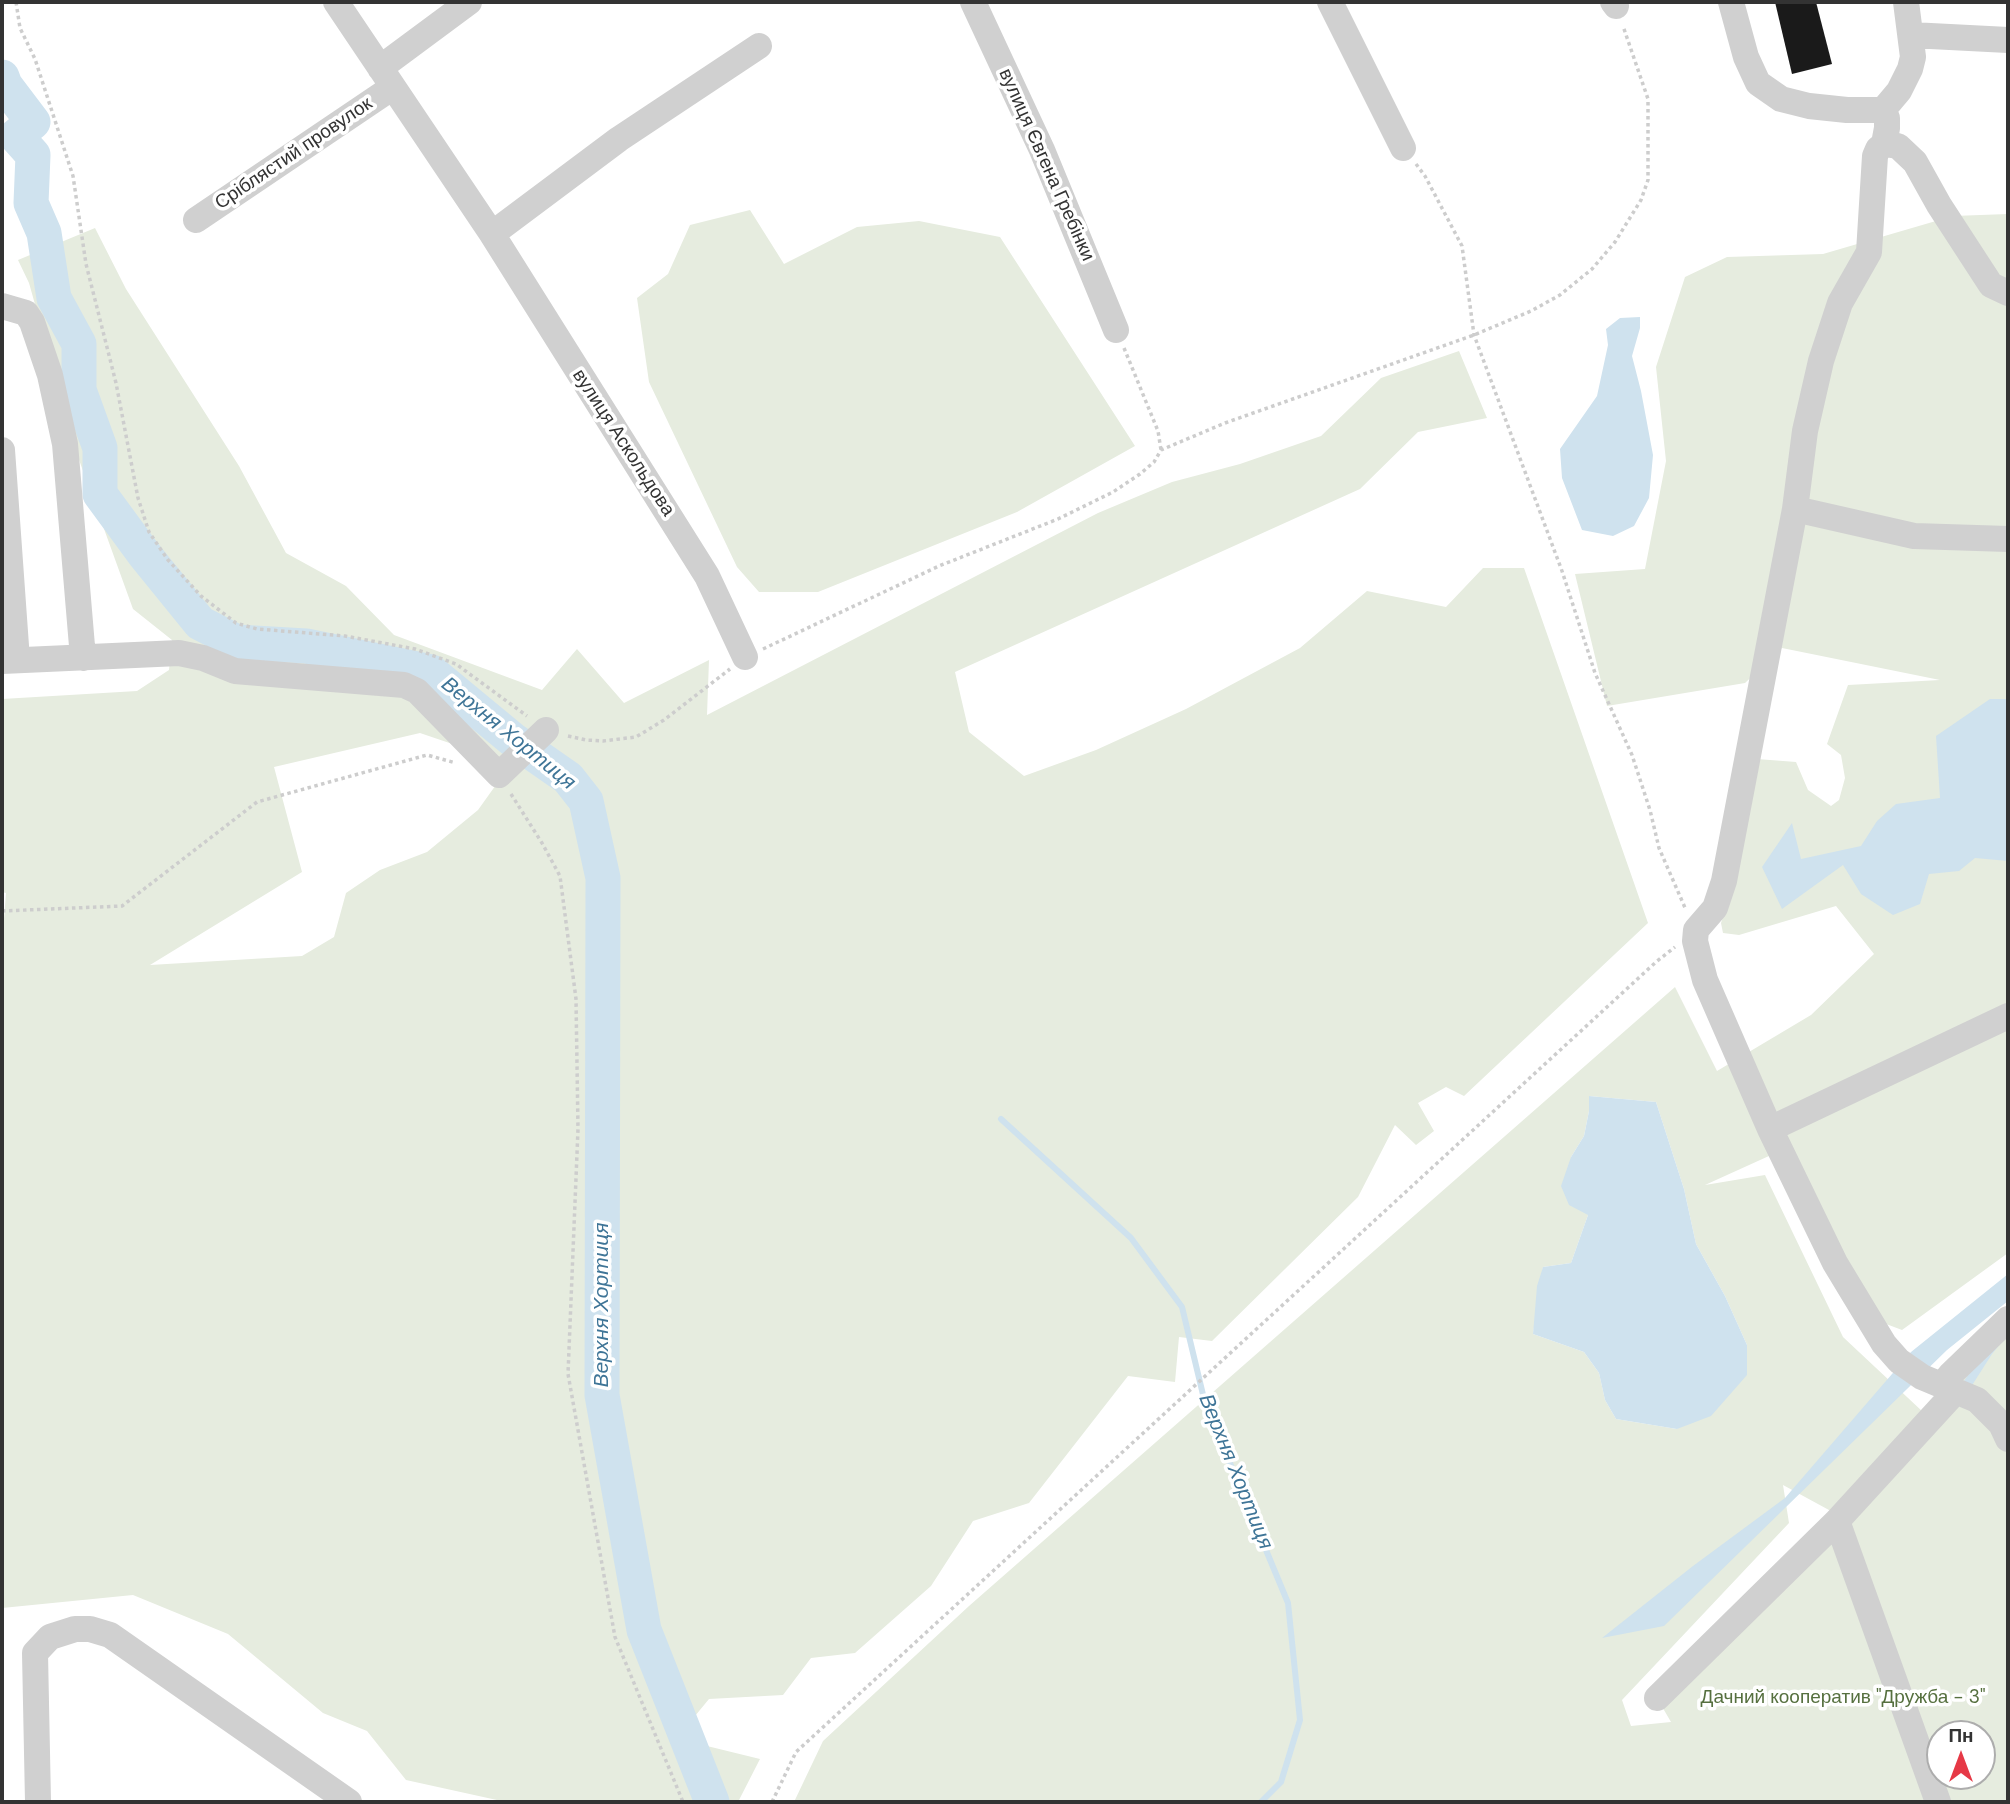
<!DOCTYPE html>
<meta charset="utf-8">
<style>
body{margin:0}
#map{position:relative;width:2010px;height:1804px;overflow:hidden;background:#fff;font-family:"DM Sans",sans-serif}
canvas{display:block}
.frame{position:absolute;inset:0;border:4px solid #333;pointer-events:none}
.north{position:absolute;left:1926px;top:1720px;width:70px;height:70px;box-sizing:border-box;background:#fff;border:2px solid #adadad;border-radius:50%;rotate:0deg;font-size:19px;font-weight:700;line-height:28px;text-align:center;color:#333}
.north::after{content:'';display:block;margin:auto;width:24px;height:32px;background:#e63946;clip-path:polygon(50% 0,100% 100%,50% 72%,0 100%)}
</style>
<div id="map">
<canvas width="2010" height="1804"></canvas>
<div class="frame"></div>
<div class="north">Пн</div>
</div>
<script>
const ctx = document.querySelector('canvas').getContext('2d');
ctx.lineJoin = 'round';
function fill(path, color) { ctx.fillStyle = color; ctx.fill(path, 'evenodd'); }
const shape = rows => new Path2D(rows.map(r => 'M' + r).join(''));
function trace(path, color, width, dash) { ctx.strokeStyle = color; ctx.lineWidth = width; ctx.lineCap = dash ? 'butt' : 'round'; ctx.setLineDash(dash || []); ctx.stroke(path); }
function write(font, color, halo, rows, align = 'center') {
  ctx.font = font + ' "DM Sans",sans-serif'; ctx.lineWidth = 7; ctx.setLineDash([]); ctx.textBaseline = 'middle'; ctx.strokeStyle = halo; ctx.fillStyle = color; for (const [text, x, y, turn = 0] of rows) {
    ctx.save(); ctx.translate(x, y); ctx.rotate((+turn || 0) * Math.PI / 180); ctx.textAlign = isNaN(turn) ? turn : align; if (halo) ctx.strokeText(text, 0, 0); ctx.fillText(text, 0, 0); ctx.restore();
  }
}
const green = shape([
 [750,210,784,264,857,227,919,221,1000,237,1135,446,1017,512,818,592,759,592,737,567,649,382,637,298,668,274,690,225],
 [2008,214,2008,1253,1902,1330,1873,1319,1791,1146,1705,1185,1765,1175,1843,1337,1923,1412,2008,1320,2008,1802,794,1802,823,1741,969,1606,1675,987,1717,1071,1811,1015,1874,954,1836,906,1739,935,1723,933,1721,923,1727,905,1757,759,1796,762,1808,790,1831,806,1839,800,1845,778,1841,755,1827,744,1848,685,1940,680,1782,648,1745,683,1607,706,1575,574,1645,569,1666,461,1656,367,1685,277,1727,257,1823,254,1953,216],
 [1589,1096,1656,1102,1684,1189,1696,1244,1725,1296,1747,1345,1677,1429,1616,1419,1605,1400,1599,1373,1584,1352,1533,1334,1543,1267,1571,1263,1588,1215,1571,1157,1584,1136,1589,1111],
 [1783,1485,1840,1516,1657,1698,1671,1722,1631,1726,1622,1700,1789,1523],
 [1940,1734,1982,1734,1982,1776,1940,1776],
 [95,228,126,289,239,466,286,553,346,586,394,635,542,690,577,649,624,703,709,660,707,715,1098,513,1172,482,1240,464,1321,436,1381,378,1459,351,1487,418,1418,432,1360,489,955,672,969,732,1024,776,1096,750,1186,709,1300,648,1367,591,1446,607,1483,568,1524,568,1648,923,1464,1096,1446,1087,1418,1103,1434,1131,1416,1145,1395,1125,1358,1197,1212,1341,1179,1337,1175,1382,1128,1376,1029,1503,973,1521,931,1586,855,1653,811,1658,783,1695,709,1699,695,1716,707,1746,760,1759,738,1802,506,1802,406,1780,367,1731,323,1713,228,1634,133,1595,2,1608,2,944,6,893,2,892,2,699,137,691,169,670,172,640,133,609,78,457,29,283,18,260],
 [420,733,470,750,503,775,478,810,427,852,380,870,346,893,334,937,302,956,150,965,302,872,274,767]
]);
const water = shape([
 [1640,317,1640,328,1632,356,1641,391,1653,455,1649,498,1634,526,1613,536,1582,530,1562,478,1560,449,1597,396,1608,345,1606,329,1620,318],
 [1990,699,2008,699,2008,861,1975,858,1959,871,1929,874,1920,904,1893,915,1861,894,1843,865,1782,909,1762,867,1792,823,1801,859,1861,846,1877,821,1896,804,1940,798,1936,736],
 [1589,1096,1656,1102,1684,1189,1696,1244,1725,1296,1747,1345,1747,1375,1711,1416,1677,1429,1616,1419,1605,1400,1599,1373,1584,1352,1533,1334,1537,1286,1543,1267,1571,1263,1588,1215,1569,1205,1561,1186,1571,1157,1584,1136,1589,1111],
 [2008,1274,2008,1301,1947,1350,1664,1626,1602,1638,1693,1566,1785,1498,1911,1352],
 [2008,1334,1992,1354,1969,1390,1961,1386,1980,1356]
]);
const stream = shape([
 [1001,1119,1131,1238,1182,1307,1205,1403,1288,1603,1300,1720,1281,1782,1261,1802]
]);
const river = shape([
 [2,77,5,85,33,122,16,136,33,155,31,203,44,233,54,298,79,344,79,390,100,448,100,494,144,554,200,623,237,642,306,646,431,672,512,739,568,778,586,801,603,878,602,1395,644,1630,712,1802]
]);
const building = shape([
 [1775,2,1816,2,1832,64,1792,74]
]);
const path = shape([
 [16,2,20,28,35,59,73,176,86,264,116,383,138,498,149,532,168,560,201,596,236,623,257,629,345,636,415,649,456,664,527,716],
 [1416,164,1425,176,1462,246,1474,335,1562,571,1595,673,1632,755,1650,810,1659,848,1686,910],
 [1124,348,1158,431,1161,450],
 [763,649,939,566,1058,519,1113,492,1140,474,1154,462,1161,450,1225,423,1474,335,1531,311,1560,295,1592,269,1615,242,1641,200,1648,180,1648,99,1623,26],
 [568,736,586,740,603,741,636,737,664,720,730,669],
 [511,794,542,843,560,876,576,999,578,1129,568,1374,615,1637,683,1802],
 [2,911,122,906,257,802,427,755,456,763],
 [772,1802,796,1752,1656,962,1675,947]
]);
const minor = shape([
 [336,2,492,234,707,576,745,657],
 [973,2,1042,150,1116,330],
 [1330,2,1403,148],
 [1613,2,1616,6],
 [1731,2,1746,57,1758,83,1781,99,1809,106,1847,110,1883,110],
 [1911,35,2008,40],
 [380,68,469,2],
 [1883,110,1887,118,1887,128,1884,144,1878,149,1875,156,1869,252,1840,303,1821,361,1805,431,1795,509,1724,881,1715,908,1696,930,1695,941,1705,980,1770,1129,1835,1263,1884,1344,1899,1361,1922,1377,1977,1400,2001,1424,2008,1439],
 [1883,110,1899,91,1910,69,1913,57,1906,2],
 [1884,144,1898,146,1915,162,1939,205,1991,285,2008,293],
 [196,220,393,87],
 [492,234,619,139,759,46],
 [2,306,26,313,32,322,50,375,65,444,83,658],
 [2,450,17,660],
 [1795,509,1914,536,2008,539],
 [2,661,179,653,203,658,235,671,404,685,417,691,499,775,546,730],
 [1770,1129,2008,1016],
 [1942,1385,1951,1374,2008,1319],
 [1837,1521,1938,1802],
 [1657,1698,1837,1521,1956,1391],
 [38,1802,35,1653,50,1637,75,1629,90,1629,110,1635,349,1802]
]);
const streetNames = [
 ["Сріблястий провулок",294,154,-34],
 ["вулиця Євгена Гребінки",1046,165,66],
 ["вулиця Аскольдова",623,443,57]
];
const parkNames = [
 ["Дачний кооператив \"Дружба - 3\"",1843,1698]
];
const waterNames = [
 ["Верхня Хортиця",508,734,39],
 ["Верхня Хортиця",602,1305,-90],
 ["Верхня Хортиця",1235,1472,68]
];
fill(green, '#e6ecdf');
fill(water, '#cfe2ee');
trace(stream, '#cfe2ee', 6);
trace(river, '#cfe2ee', 35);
fill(building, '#1a1a1a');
trace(path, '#cdcdcd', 3.5, [3.5, 3.5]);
trace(minor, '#d0d0d0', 26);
write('19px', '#333', '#fff', streetNames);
write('19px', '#56703f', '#fff', parkNames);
write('italic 21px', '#3f7597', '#fff', waterNames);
</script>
